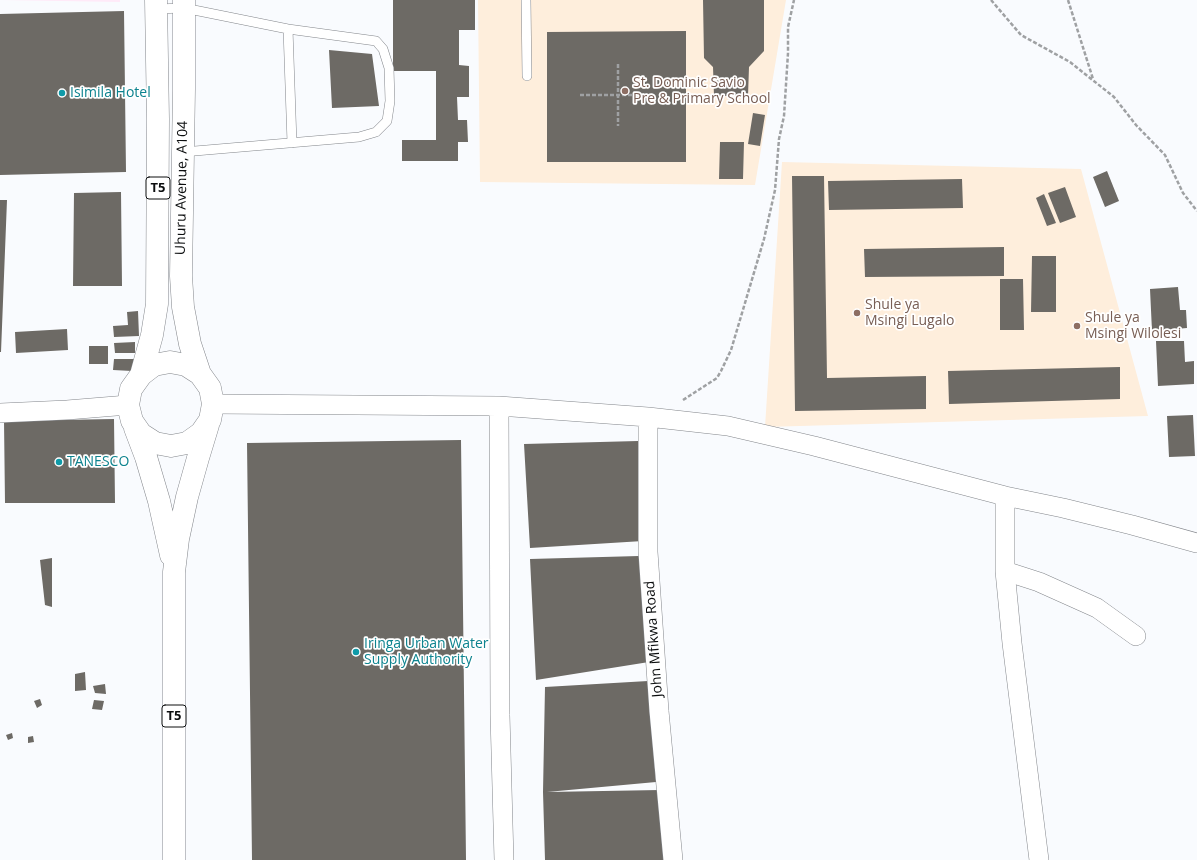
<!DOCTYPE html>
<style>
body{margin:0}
canvas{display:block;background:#f9fbfe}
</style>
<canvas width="1197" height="860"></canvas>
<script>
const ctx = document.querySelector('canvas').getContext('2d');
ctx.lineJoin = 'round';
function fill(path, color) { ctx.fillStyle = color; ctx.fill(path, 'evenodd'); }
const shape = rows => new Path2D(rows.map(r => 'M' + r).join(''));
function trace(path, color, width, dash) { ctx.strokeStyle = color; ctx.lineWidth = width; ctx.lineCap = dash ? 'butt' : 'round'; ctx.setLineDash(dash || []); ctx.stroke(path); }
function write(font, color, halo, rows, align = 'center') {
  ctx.font = font + ' "Open Sans",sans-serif'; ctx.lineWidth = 3.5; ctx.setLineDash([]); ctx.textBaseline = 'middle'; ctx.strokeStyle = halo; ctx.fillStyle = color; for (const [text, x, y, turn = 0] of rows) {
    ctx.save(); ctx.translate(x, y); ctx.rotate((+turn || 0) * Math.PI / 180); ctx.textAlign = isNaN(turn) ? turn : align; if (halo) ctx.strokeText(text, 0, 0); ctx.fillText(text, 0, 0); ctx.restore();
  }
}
const education = shape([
 [478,0,786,0,755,185,480,182],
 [782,162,1081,169,1148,416,765,427]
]);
const medical = shape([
 [0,0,120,0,120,2]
]);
const building = shape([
 [393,0,475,0,475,30,459,30,459,65,469,66,469,97,457,97,458,120,467,120,468,142,458,142,458,161,402,161,402,140,436,140,436,71,393,71],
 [703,0,764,0,764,51,749,67,748,96,714,96,713,67,704,58],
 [124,11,126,172,0,175,0,14],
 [686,31,686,162,547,162,547,32],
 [329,50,372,54,379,106,332,108],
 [753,113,765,115,760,146,748,144],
 [720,142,744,142,743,179,719,179],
 [1107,171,1119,201,1105,207,1093,177],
 [792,176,824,176,827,378,926,376,926,409,795,411],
 [962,179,963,208,829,210,828,181],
 [1065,187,1076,217,1060,223,1048,193],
 [121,192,122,286,73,286,74,193],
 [1044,194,1056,223,1047,226,1036,198],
 [0,200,7,200,1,352,0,352],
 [1004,247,1004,276,865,277,864,249],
 [1032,256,1056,256,1056,312,1031,312],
 [1000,279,1023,279,1024,330,1000,330],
 [1178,287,1180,310,1186,310,1187,328,1152,331,1150,289],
 [138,311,139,336,114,337,113,326,128,325,127,312],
 [67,329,68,350,16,353,15,332],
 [1156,341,1184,341,1185,362,1194,361,1194,384,1158,386],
 [135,342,135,353,115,353,114,343],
 [89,346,108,346,108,364,89,364],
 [114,359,135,359,132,371,113,370],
 [1120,367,1120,399,949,404,948,371],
 [1193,415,1195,456,1169,457,1167,416],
 [114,419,115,503,5,503,4,421],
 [461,440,466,860,252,860,247,443],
 [638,441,643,541,530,548,524,444],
 [639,556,649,662,536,680,530,559],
 [52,558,52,607,45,605,40,560],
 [85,672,86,690,75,691,75,674],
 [648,681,656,782,547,792,660,790,666,860,545,860,543,792,545,687],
 [105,684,106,694,95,693,93,686],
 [40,699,42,705,37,708,34,701],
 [94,700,104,701,102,710,92,709],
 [12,733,13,738,8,740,6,735],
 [33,736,34,742,28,743,28,737]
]);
const path = shape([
 [991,0,1021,35,1070,62,1114,97,1136,125,1165,155,1183,193,1197,211],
 [1068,0,1093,79],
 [618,64,618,126],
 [580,95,651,95],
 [683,400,717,378,721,371,731,350,764,239,775,190,779,139,784,116,788,53,788,27,794,0]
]);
const lane = shape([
 [526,0,527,76],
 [156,9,184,8,288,29,376,41,383,49,389,68,390,101,387,121,376,132,359,137,183,152],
 [288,29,292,143]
]);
const street = shape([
 [213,404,499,406,648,417,728,426,814,446,1005,496,1063,508,1132,525,1197,543],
 [499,406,500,715,504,860],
 [0,413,67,410,128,405],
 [648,417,648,552,659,711,673,860],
 [1005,496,1005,571,1012,643,1039,860],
 [1005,571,1039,582,1097,608,1136,636]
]);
const highway = shape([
 [184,0,184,89,181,276,183,307,190,344,200,374],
 [141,375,154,365,170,362,186,365,200,374,210,388,213,404,210,420,201,433,187,443,171,446,155,443,141,434,132,421,128,405,131,389,141,375,152,335,157,304,158,119,156,0],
 [135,428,146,457,159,501,171,555],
 [174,860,174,572,178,539,187,497,198,458,208,425]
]);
const markers = [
 [625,91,4,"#8d6e63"],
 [62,93,4,"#0f9aa8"],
 [857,313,4,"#8d6e63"],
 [1077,326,4,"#8d6e63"],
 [59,462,4,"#0f9aa8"],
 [356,652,4,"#0f9aa8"]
];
const shields = [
 [158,188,24],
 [174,716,24]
];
const shieldNames = [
 ["T5",158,188],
 ["T5",174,716]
];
const educationNames = [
 ["St. Dominic Savio",633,83],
 ["Pre & Primary School",633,99],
 ["Shule ya",865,305],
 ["Msingi Lugalo",865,321],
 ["Shule ya",1085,318],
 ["Msingi Wilolesi",1085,334]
];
const cultureNames = [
 ["Isimila Hotel",70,93],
 ["TANESCO",67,462],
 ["Iringa Urban Water",364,644],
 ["Supply Authority",364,660]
];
const streetNames = [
 ["Uhuru Avenue, A104",182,188,-89],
 ["John Mfikwa Road",654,639,-94]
];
fill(education, '#feeedc');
fill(medical, '#ffeaf8');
fill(building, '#6d6a65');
trace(lane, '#83868b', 10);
trace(street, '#83868b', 20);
trace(highway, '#83868b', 23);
trace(path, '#9fa1a3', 2.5, [4, 2]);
trace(lane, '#fff', 9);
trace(street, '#fff', 19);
trace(highway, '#fff', 22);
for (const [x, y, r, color] of markers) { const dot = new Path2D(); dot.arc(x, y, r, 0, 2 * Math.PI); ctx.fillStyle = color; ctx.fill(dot); trace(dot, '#fff', 1.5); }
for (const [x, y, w] of shields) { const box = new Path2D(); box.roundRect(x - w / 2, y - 11, w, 22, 3); ctx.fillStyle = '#fff'; ctx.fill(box); trace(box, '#0c0e0f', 1); }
write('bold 13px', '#0c0e0f', null, shieldNames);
write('14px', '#785e54', '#fff', educationNames, 'left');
write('14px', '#0d838f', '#fff', cultureNames, 'left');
write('14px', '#0c0e0f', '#fff', streetNames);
</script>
